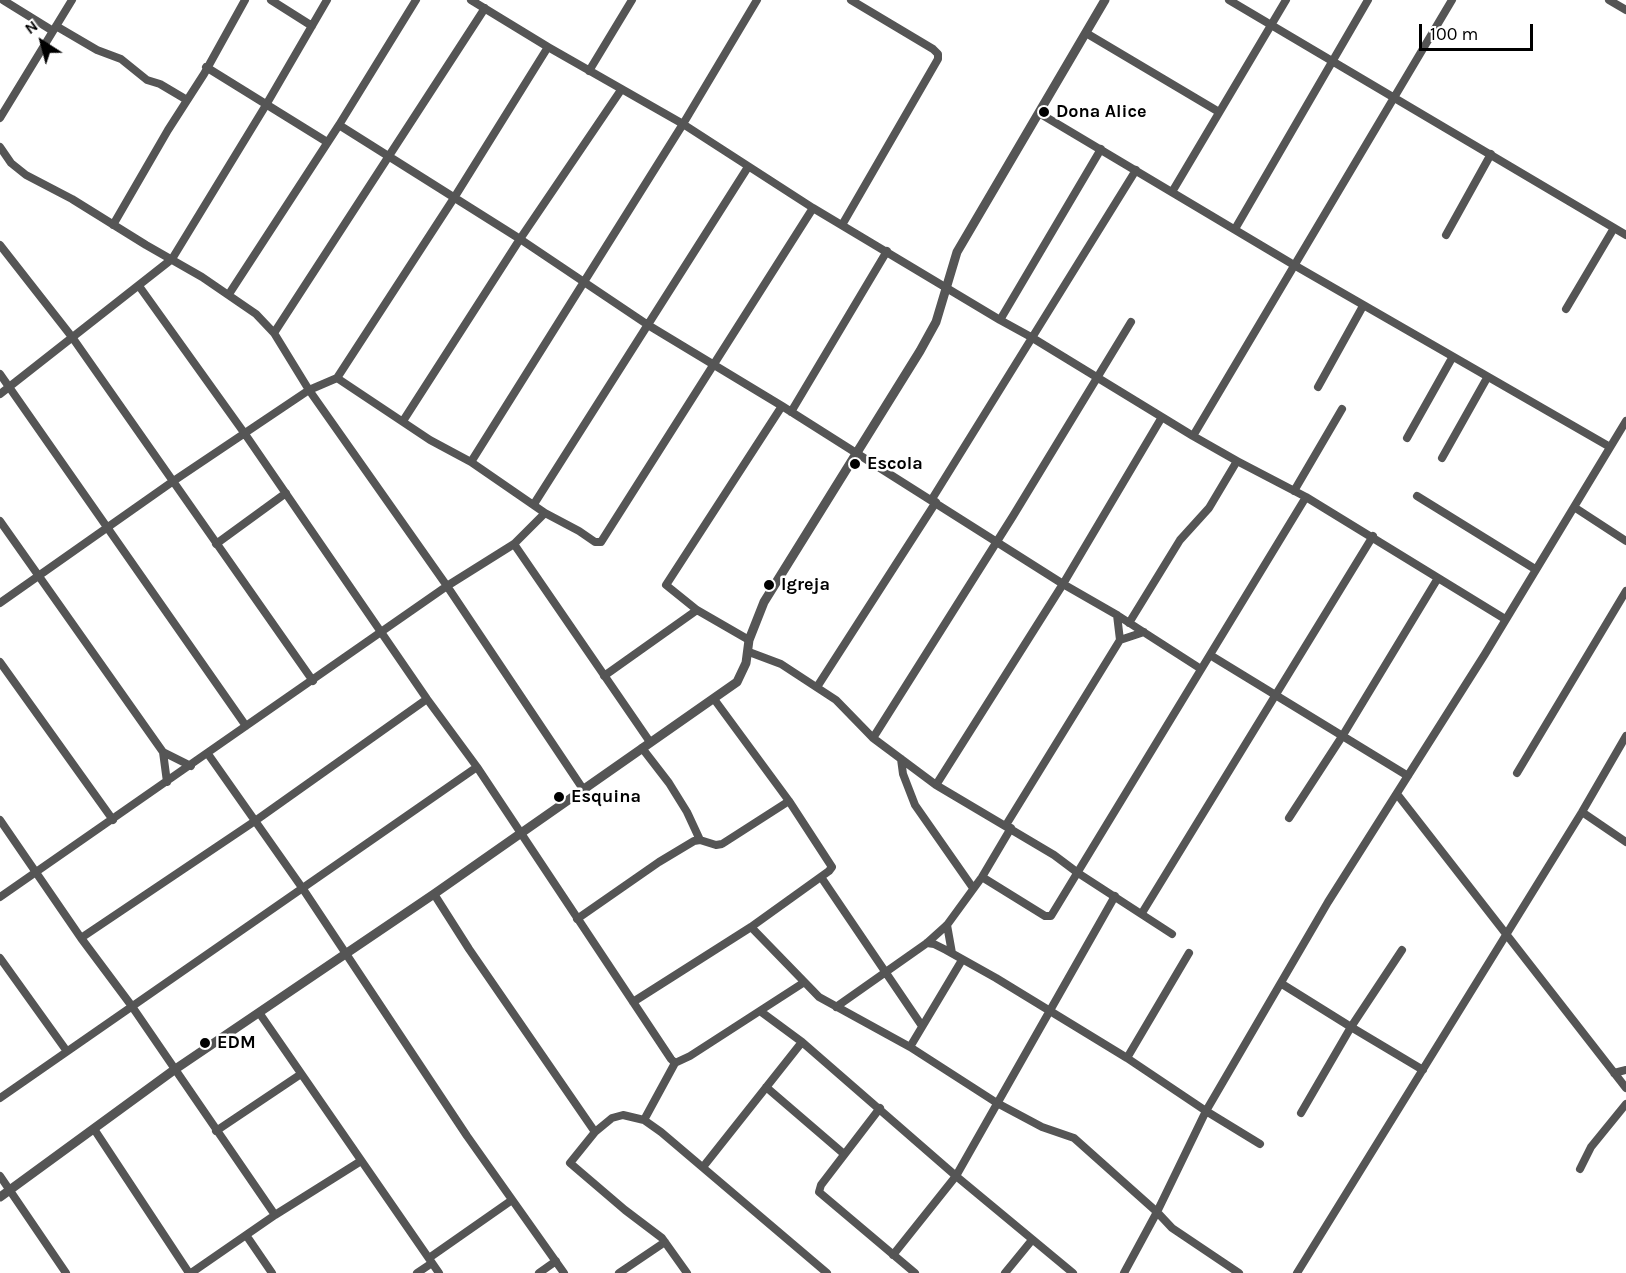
<!DOCTYPE html>
<style>
body{margin:0}
#map{position:relative;width:1626px;height:1273px;overflow:hidden;background:#fff;font-family:Karla,sans-serif}
canvas{display:block}
.north{position:absolute;left:12px;top:12px;width:60px;height:60px;-webkit-text-stroke:4px #fff;paint-order:stroke;rotate:324deg;font-size:16px;font-weight:700;line-height:24px;text-align:center;color:#000}
.north::after{content:'';display:block;margin:auto;width:21px;height:27px;background:#000;clip-path:polygon(50% 0,100% 100%,50% 72%,0 100%)}
.scale{position:absolute;left:1419px;top:24px;width:114px;height:27px;box-sizing:border-box;border:3px solid #000;border-top:0;padding-left:8px;font-size:18px;line-height:21px;white-space:nowrap;color:#000;-webkit-text-stroke:4px #fff;paint-order:stroke}
</style>
<div id="map">
<canvas width="1626" height="1273"></canvas>
<div class="north">N</div>
<div class="scale">100 m</div>
</div>
<script>
const ctx = document.querySelector('canvas').getContext('2d');
ctx.lineJoin = 'round';
const shape = rows => new Path2D(rows.map(r => 'M' + r).join(''));
function trace(path, color, width, dash) { ctx.strokeStyle = color; ctx.lineWidth = width; ctx.lineCap = dash ? 'butt' : 'round'; ctx.setLineDash(dash || []); ctx.stroke(path); }
function write(font, color, halo, rows, align = 'center') {
  ctx.font = font + ' Karla,sans-serif'; ctx.lineWidth = 5; ctx.setLineDash([]); ctx.textBaseline = 'middle'; ctx.strokeStyle = halo; ctx.fillStyle = color; for (const [text, x, y, turn = 0] of rows) {
    ctx.save(); ctx.translate(x, y); ctx.rotate((+turn || 0) * Math.PI / 180); ctx.textAlign = isNaN(turn) ? turn : align; if (halo) ctx.strokeText(text, 0, 0); ctx.fillText(text, 0, 0); ctx.restore();
  }
}
const minor = shape([
 [3,0,53,31],
 [271,0,312,26],
 [471,0,548,47,683,124,813,208,1000,320,1031,337,1193,436,1237,461,1306,497,1505,619],
 [1229,0,1626,235],
 [1609,0,1626,10],
 [56,26,97,50,121,59,147,80,160,84,187,100],
 [1086,33,1219,112],
 [206,67,327,142],
 [589,71,632,0],
 [1039,113,1294,265,1610,447],
 [0,118,72,0],
 [339,125,520,239,648,325,782,406,1063,584,1117,615,1201,669],
 [0,147,11,163,26,175,72,199,146,245,202,277,256,314,274,333,309,390,447,586,583,789],
 [1172,192,1286,0],
 [113,225,168,130,204,74,245,0],
 [842,225,938,59,938,54,933,49,851,0],
 [1235,229,1368,0],
 [1446,235,1491,154],
 [0,245,72,337,313,681],
 [139,286,245,434,427,699,477,767,671,1059,675,1063,690,1056,803,983],
 [229,294,339,125,416,0],
 [1566,309,1614,228],
 [1000,320,1101,149],
 [274,333,485,8],
 [0,374,246,726],
 [337,378,430,440,471,462,683,124,757,0],
 [1318,387,1363,306],
 [0,394,172,259,266,105,327,0],
 [791,412,887,251],
 [403,421,520,239,621,90],
 [1193,436,1452,0],
 [1407,438,1452,358],
 [1442,458,1487,378],
 [471,462,545,513],
 [1294,491,1342,409],
 [1417,496,1535,569],
 [932,499,1136,170],
 [534,504,748,167],
 [1574,507,1626,541],
 [0,521,163,752,167,782],
 [216,544,286,493],
 [514,544,650,742],
 [0,603,172,482,309,390,337,378,454,198,548,47],
 [1129,623,1180,540,1209,508,1237,461],
 [749,640,697,610,666,585,782,406],
 [1120,640,1144,632],
 [749,652,781,664,836,700,873,738,936,785,1054,855,1078,873,1172,934],
 [1210,655,1408,776],
 [0,662,113,820],
 [604,676,697,610],
 [817,687,936,502],
 [873,738,1013,516,1131,322],
 [642,748,669,783,687,812,700,840],
 [163,752,191,766],
 [208,754,303,889,467,1136,564,1273],
 [901,759,903,774,915,805,973,888],
 [1517,773,1626,591],
 [936,785,1063,584,1162,417],
 [1397,794,1626,1088],
 [1582,812,1626,842],
 [1289,818,1343,735,1438,578],
 [0,820,81,938,131,1005,275,1215],
 [1006,825,1120,640,1117,615],
 [821,877,922,1026],
 [982,877,1045,916,1051,916,1306,497],
 [434,894,469,949,595,1132,570,1163,625,1210,662,1238,687,1273],
 [0,897,447,586,514,544,545,513,579,531,595,542,601,542,813,208],
 [1142,913,1373,536],
 [577,919,659,862,694,841,700,840,716,845,722,844,789,801],
 [947,925,952,953],
 [751,927,819,997,910,1047,997,1103,1042,1127,1074,1138,1157,1212,1172,1228,1239,1273],
 [81,938,255,821,427,699],
 [927,943,934,944,946,950,996,978,1127,1058,1206,1111,1260,1144],
 [0,958,66,1050],
 [1282,984,1351,1027,1402,950],
 [633,1002,751,927,829,871,832,867,789,801,714,699],
 [836,1007,927,943,947,925,982,877,1011,828],
 [760,1011,802,1042,956,1176,1073,1273],
 [260,1014,439,1273],
 [910,1047,962,960],
 [1127,1058,1189,953],
 [1614,1073,1626,1070],
 [766,1087,844,1154],
 [0,1098,477,767],
 [880,1108,821,1185,819,1192,915,1273],
 [1301,1113,1351,1027,1423,1070],
 [644,1120,675,1063],
 [94,1129,189,1273],
 [216,1131,301,1074],
 [595,1132,612,1118,623,1115,644,1120,661,1132,827,1273],
 [703,1167,802,1042],
 [1580,1169,1591,1147,1626,1104],
 [0,1176,66,1273],
 [246,1235,272,1273],
 [893,1255,956,1176,1115,896],
 [429,1258,512,1200],
 [191,1273,275,1215,361,1161],
 [417,1273,432,1263],
 [539,1273,556,1261],
 [619,1273,665,1242],
 [1005,1273,1032,1240],
 [1124,1273,1157,1212,1206,1111,1328,902,1485,654,1626,421],
 [1297,1273,1582,812,1626,736]
]);
const tertiary = shape([
 [0,1197,174,1070,434,894,737,682,746,663,749,640,764,602,920,351,936,322,957,252,1105,0]
]);
const markers = [
 [1044,112,6,"#000"],
 [855,464,6,"#000"],
 [769,585,6,"#000"],
 [559,797,6,"#000"],
 [205,1043,6,"#000"]
];
const poiNames = [
 ["Dona Alice",1056,112],
 ["Escola",867,464],
 ["Igreja",781,585],
 ["Esquina",571,797],
 ["EDM",217,1043]
];
trace(minor, '#555', 8);
trace(tertiary, '#555', 9);
for (const [x, y, r, color] of markers) { const dot = new Path2D(); dot.arc(x, y, r, 0, 2 * Math.PI); ctx.fillStyle = color; ctx.fill(dot); trace(dot, '#fff', 2); }
write('bold 18px', '#000', '#fff', poiNames, 'left');
</script>
